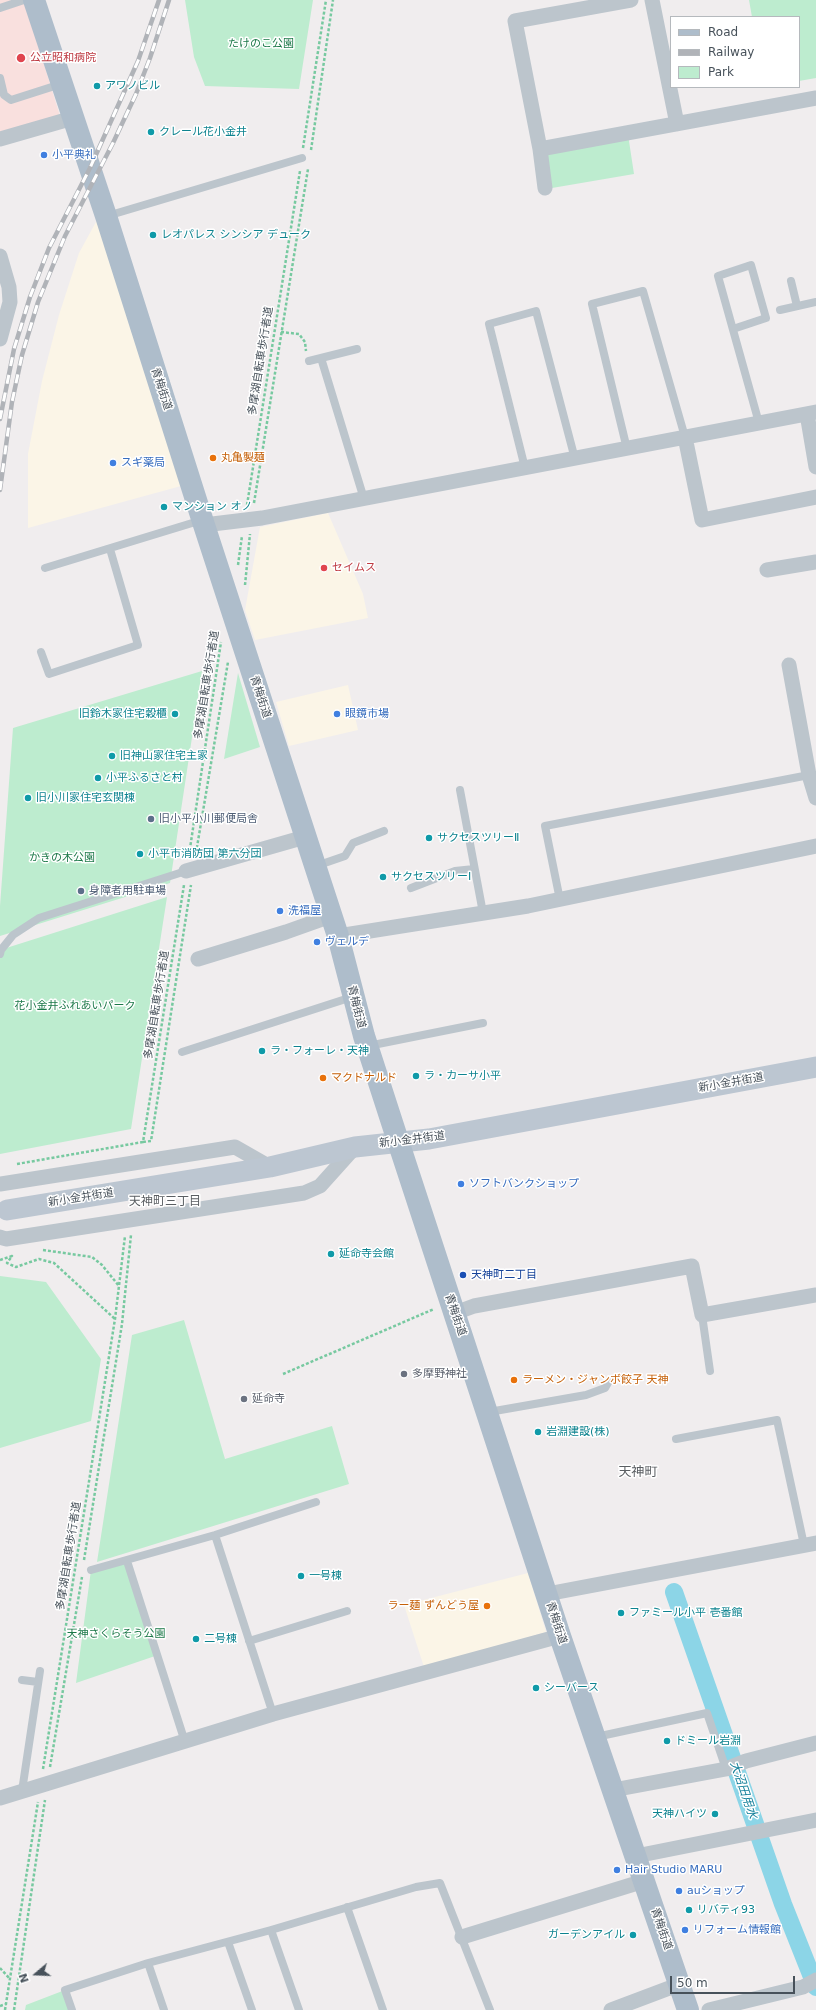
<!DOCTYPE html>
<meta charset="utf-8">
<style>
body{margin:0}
#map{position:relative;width:816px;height:2010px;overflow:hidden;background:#f0edee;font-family:"DejaVu Sans",sans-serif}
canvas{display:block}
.legend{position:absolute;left:670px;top:16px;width:130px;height:72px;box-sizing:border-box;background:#fff;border:1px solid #b5b9bd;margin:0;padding:5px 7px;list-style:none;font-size:12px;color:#47515a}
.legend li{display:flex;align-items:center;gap:8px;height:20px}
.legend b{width:20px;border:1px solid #b5b9bd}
.north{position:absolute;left:16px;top:1954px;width:40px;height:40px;-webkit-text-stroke:3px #fff;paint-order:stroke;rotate:251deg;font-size:11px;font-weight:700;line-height:16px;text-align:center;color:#47515a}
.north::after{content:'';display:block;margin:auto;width:14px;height:18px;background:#47515a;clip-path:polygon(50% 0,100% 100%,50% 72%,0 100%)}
.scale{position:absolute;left:670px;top:1976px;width:125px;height:18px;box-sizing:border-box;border:2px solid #47515a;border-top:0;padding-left:5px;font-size:12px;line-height:14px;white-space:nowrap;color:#47515a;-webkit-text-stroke:3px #fff;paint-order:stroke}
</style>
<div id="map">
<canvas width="816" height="2010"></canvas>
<ul class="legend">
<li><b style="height:5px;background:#aebdcb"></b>Road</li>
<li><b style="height:5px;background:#b0b3b8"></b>Railway</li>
<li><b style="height:11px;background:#bdeccf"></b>Park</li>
</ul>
<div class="north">N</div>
<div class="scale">50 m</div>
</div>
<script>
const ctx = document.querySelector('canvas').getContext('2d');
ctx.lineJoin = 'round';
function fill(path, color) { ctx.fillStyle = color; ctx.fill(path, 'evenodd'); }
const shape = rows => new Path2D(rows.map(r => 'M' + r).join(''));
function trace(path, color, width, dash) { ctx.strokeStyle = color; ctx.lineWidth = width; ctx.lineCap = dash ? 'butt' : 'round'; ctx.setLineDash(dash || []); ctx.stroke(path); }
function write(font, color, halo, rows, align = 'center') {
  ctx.font = font + ' "DejaVu Sans","Noto Sans JP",sans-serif'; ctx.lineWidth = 3; ctx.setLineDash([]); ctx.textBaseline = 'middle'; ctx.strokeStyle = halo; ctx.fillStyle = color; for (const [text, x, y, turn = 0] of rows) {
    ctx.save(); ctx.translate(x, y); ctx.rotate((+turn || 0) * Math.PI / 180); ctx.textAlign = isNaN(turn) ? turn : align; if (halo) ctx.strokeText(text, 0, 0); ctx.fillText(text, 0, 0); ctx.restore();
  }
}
const commercial = shape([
 [97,220,181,486,28,528,28,454,42,381,59,315,79,253],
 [328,513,363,594,368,618,255,640,245,610,260,527],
 [348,685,358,730,289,746,276,702],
 [528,1573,546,1632,424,1667,404,1605]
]);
const medical = shape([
 [0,0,24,0,60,116,0,134]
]);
const green = shape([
 [185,0,313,0,299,89,205,86,194,57],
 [749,0,816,0,816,78,799,81,799,17,752,17],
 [627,128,634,174,552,188,543,143],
 [202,671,170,883,0,936,0,906,13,728],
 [238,673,260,747,224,759],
 [167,897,131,1129,0,1154,0,950],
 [0,1276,46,1282,101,1359,91,1421,0,1448],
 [184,1320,225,1459,332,1426,349,1484,97,1562,132,1335],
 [127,1561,158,1655,76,1683,91,1570],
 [65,1990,72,2010,25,2010,26,2005]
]);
const canal = shape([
 [674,1592,783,1904,816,1987]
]);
const path = shape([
 [303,148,326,0],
 [311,150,333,0],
 [281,332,299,334,305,342,306,351],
 [254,503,308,169],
 [247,505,300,171],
 [238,565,242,536],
 [245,585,250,534],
 [196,853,228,662],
 [189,855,221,642],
 [143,1142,151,1141,191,885],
 [17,1164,143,1142,184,885],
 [43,1250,92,1257,102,1265,119,1286],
 [0,1260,12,1256,7,1263,16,1267,39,1259,54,1263,115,1319],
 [283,1374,434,1309],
 [84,1560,122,1324,131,1235],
 [50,1767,82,1577],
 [43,1769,115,1319,125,1236],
 [0,1968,10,1979],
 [0,2006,6,2004],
 [5,2010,38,1802],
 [14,2010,45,1800]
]);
const lane = shape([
 [0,8,24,0],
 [0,78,4,95,11,100,61,84],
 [107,216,302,158],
 [791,281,797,306],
 [780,310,816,302],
 [733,329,766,318,751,265,718,276,759,423],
 [357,349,321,358,364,499],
 [309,361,321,358],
 [627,449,592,304,643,291,685,437],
 [525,468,489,324,536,311,575,459],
 [45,568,202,520],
 [41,652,49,674,138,645,110,549],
 [460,790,483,913],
 [316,866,345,856,353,843,384,831],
 [411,888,455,871,474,869],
 [560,900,545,826,809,775],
 [0,954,1,950,13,935,39,918,186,871],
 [368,1046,483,1023],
 [182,1052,352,997],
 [702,1315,710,1371],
 [489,1412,586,1395,605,1388,609,1381],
 [676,1439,777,1420,804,1545],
 [215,1535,273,1714],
 [127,1561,185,1742],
 [91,1570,215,1535,316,1502],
 [249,1641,347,1611],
 [22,1680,38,1682],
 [596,1737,707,1713,726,1769],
 [22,1791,40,1671],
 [347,1907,383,2010],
 [271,1930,299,2010],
 [228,1942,252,2010],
 [148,1963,164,2010],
 [72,2010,65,1990,148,1963,271,1930,416,1887,440,1883,490,2010]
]);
const street = shape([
 [631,0,515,21,540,149,816,98],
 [652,0,677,124],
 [0,139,73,118],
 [540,149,545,188],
 [0,256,9,287,10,302,0,339],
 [807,414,816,467],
 [685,437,702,520,816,497],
 [204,525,262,518,816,412],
 [767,570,816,562],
 [789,665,809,775,816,798],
 [186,871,305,837],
 [338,936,528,906,816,846],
 [198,959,286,932,331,916],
 [0,1184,235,1147,270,1167],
 [0,1237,6,1239,304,1193,320,1186,355,1147],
 [455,1313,474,1306,692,1266,702,1315,816,1295],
 [547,1594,816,1543],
 [613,1790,726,1769,746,1761,816,1743],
 [0,1798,273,1714,560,1636],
 [636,1856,816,1820],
 [462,1937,644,1881],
 [611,2010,680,1984],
 [709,2010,803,1987,816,1980]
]);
const secondary = shape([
 [7,1210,270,1167,355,1147,429,1139,816,1067]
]);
const primary = shape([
 [34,0,106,216,204,525,338,936,364,1036,398,1141,560,1636,688,2010]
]);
const rail = shape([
 [0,419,14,349,30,297,49,248,90,168,138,61,159,0],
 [0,490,12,402,22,355,38,302,65,236,113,143,136,94,150,58,169,0]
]);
const markers = [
 [21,58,5,"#e0444e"],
 [97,86,4,"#0f9aa8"],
 [151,132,4,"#0f9aa8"],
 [44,155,4,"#3f7fe0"],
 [153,235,4,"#0f9aa8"],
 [213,458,4,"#e8710a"],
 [113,463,4,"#3f7fe0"],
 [164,507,4,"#0f9aa8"],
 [324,568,4,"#e0444e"],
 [175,714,4,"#0f9aa8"],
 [337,714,4,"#3f7fe0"],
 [112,756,4,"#0f9aa8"],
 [98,778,4,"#0f9aa8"],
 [28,798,4,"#0f9aa8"],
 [151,819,4,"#5c6f8a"],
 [429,838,4,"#0f9aa8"],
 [140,854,4,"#0f9aa8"],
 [383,877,4,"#0f9aa8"],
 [81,891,4,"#5c6f8a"],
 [280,911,4,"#3f7fe0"],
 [317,942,4,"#3f7fe0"],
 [262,1051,4,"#0f9aa8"],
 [416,1076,4,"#0f9aa8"],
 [323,1078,4,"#e8710a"],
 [461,1184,4,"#3f7fe0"],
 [331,1254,4,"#0f9aa8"],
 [463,1275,4,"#1a4fb4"],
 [404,1374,4,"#6b7280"],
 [514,1380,4,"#e8710a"],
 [244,1399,4,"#6b7280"],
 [538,1432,4,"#0f9aa8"],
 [301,1576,4,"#0f9aa8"],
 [487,1606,4,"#e8710a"],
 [621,1613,4,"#0f9aa8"],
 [196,1639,4,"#0f9aa8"],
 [536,1688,4,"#0f9aa8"],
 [667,1741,4,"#0f9aa8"],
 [715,1814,4,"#0f9aa8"],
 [617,1870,4,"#3f7fe0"],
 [679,1891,4,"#3f7fe0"],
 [689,1910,4,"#0f9aa8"],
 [685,1930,4,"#3f7fe0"],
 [633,1935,4,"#0f9aa8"]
];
const parkNames = [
 ["たけのこ公園",261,44],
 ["かきの木公園",62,858],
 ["花小金井ふれあいパーク",75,1006],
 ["天神さくらそう公園",116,1634]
];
const healthNames = [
 ["公立昭和病院",30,58],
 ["セイムス",332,568]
];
const cultureNames = [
 ["アワノビル",105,86],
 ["クレール花小金井",159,132],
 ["レオパレス シンシア デューク",161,235],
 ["マンション オノ",172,507],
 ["旧鈴木家住宅穀櫃",167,714,"right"],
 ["旧神山家住宅主家",120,756],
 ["小平ふるさと村",106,778],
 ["旧小川家住宅玄関棟",36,798],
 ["サクセスツリーⅡ",437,838],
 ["小平市消防団 第六分団",148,854],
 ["サクセスツリーⅠ",391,877],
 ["ラ・フォーレ・天神",270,1051],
 ["ラ・カーサ小平",424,1076],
 ["延命寺会館",339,1254],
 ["岩淵建設(株)",546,1432],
 ["一号棟",309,1576],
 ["ファミール小平 壱番館",629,1613],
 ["二号棟",204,1639],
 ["シーバース",544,1688],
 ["ドミール岩淵",675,1741],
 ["天神ハイツ",707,1814,"right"],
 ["リバティ93",697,1910],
 ["ガーデンアイル",625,1935,"right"]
];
const shopNames = [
 ["小平典礼",52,155],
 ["スギ薬局",121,463],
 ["眼鏡市場",345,714],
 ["洗福屋",288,911],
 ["ヴェルデ",325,942],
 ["ソフトバンクショップ",469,1184],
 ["Hair Studio MARU",625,1870],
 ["auショップ",687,1891],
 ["リフォーム情報館",693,1930]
];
const streetNames = [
 ["多摩湖自転車歩行者道",261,361,-81],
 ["青梅街道",161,389,72],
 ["多摩湖自転車歩行者道",207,685,-81],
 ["青梅街道",260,697,72],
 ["多摩湖自転車歩行者道",157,1005,-81],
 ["青梅街道",356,1007,76],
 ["新小金井街道",731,1083,-10],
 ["新小金井街道",412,1140,-7],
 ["新小金井街道",81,1198,-9],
 ["青梅街道",455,1315,71],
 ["多摩湖自転車歩行者道",69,1556,-81],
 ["青梅街道",556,1623,72],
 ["青梅街道",661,1929,71]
];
const foodNames = [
 ["丸亀製麺",221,458],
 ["マクドナルド",331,1078],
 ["ラーメン・ジャンボ餃子 天神",522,1380],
 ["ラー麺 ずんどう屋",479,1606,"right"]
];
const serviceNames = [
 ["旧小平小川郵便局舎",159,819],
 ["身障者用駐車場",89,891]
];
const transitNames = [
 ["天神町二丁目",471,1275]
];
const worshipNames = [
 ["多摩野神社",412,1374],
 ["延命寺",252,1399]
];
const neighbourhoodNames = [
 ["天神町三丁目",165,1202]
];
const waterNames = [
 ["大沼田用水",743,1790,71]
];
const quarterNames = [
 ["天神町",638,1473]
];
fill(commercial, '#fbf5e7');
fill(medical, '#f9e0de');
fill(green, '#bdeccf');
trace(canal, '#8cd5e7', 18);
trace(path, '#77c9a0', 2.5, [3, 2]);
trace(lane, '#bcc5cc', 8);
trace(street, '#bcc5cc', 15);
trace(secondary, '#bcc6d1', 21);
trace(primary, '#aebdcb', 22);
trace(rail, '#b0b3b8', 4.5);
trace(rail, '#fff', 3, [9]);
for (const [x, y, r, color] of markers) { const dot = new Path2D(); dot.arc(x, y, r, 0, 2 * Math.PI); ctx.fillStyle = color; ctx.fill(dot); trace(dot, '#fff', 1.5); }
write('11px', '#1b7848', '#fff', parkNames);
write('11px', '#be3a42', '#fff', healthNames, 'left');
write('11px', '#0d838f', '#fff', cultureNames, 'left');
write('11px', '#366cbe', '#fff', shopNames, 'left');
write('11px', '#47515a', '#fff', streetNames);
write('11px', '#c56008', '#fff', foodNames, 'left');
write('11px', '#4e5e75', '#fff', serviceNames, 'left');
write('11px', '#164399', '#fff', transitNames, 'left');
write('11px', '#5b616d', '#fff', worshipNames, 'left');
write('12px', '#5a5e62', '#fff', neighbourhoodNames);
write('italic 12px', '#127f9a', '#fff', waterNames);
write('13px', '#5a5e62', '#fff', quarterNames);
</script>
